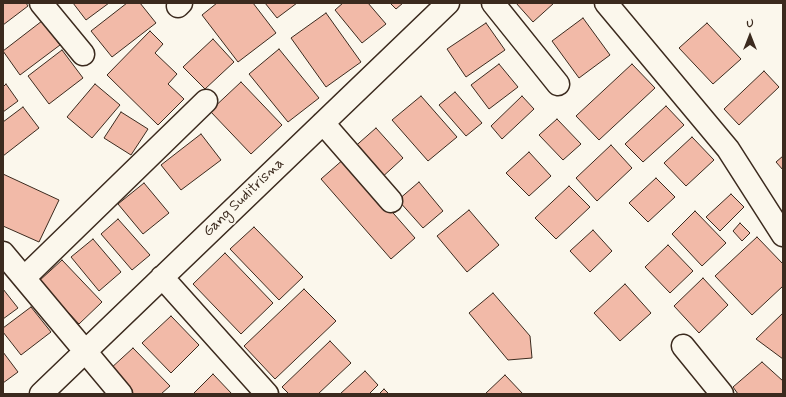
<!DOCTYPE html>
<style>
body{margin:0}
#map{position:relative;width:786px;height:397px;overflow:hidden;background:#fbf7ec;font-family:Mynerve,sans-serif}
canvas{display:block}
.frame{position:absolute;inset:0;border:4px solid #3b2a1e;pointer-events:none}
.north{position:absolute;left:730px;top:16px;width:40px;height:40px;-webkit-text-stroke:3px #fbf7ec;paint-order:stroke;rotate:0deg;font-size:11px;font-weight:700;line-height:16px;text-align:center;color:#3b2a1e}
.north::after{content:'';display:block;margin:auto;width:14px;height:18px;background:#3b2a1e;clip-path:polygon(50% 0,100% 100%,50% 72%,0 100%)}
</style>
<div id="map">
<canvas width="786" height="397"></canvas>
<div class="frame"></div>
<div class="north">U</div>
</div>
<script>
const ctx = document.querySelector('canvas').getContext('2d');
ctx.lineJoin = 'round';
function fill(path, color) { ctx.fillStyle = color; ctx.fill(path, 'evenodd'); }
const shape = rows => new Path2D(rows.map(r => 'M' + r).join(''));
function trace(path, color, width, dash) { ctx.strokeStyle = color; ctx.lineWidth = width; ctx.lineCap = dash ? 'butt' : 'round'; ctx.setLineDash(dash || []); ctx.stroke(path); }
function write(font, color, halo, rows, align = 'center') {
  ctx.font = font + ' Mynerve,sans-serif'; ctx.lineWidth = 4; ctx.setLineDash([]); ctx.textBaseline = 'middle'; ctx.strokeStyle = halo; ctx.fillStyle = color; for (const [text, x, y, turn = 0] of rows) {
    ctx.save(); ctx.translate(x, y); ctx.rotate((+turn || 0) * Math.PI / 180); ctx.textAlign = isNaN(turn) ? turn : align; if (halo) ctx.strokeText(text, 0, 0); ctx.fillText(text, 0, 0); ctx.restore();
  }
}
const building = shape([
 [3,3,26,3,28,6,3,25,3,3],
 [73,3,109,3,86,20,73,3],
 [127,3,140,3,156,23,112,57,91,31,127,3],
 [217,3,253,3,276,33,238,62,202,15,217,3],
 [265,3,297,3,277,18,265,3],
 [343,3,368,3,386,24,362,43,335,10,343,3],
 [390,3,403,3,396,9,390,3],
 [516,3,554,3,533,22,516,3],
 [326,13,361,62,326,87,291,38,326,13],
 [583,18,610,55,579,78,552,41,583,18],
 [42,21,60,45,20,75,3,51,42,21],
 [486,23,505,50,466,77,447,49,486,23],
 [707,23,741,59,713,84,679,48,707,23],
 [150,31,163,44,155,53,177,74,168,84,184,99,158,125,107,75,150,31],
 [213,39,234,62,205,89,183,67,213,39],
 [279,49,319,98,288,122,249,74,279,49],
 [62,50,83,78,49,104,28,76,62,50],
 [499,64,518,87,489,109,471,85,499,64],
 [632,64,655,88,599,140,576,116,632,64],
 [764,71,779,87,739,125,724,109,764,71],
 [241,82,282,125,251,154,210,111,241,82],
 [6,84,18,101,3,112,3,87,6,84],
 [95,84,120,105,92,138,67,117,95,84],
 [455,92,482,123,466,136,439,105,455,92],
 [421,96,457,137,428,161,392,120,421,96],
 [522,96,534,109,502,139,491,126,522,96],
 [666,106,684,125,643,162,625,144,666,106],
 [23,107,39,128,3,156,3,122,23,107],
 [121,112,148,129,131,155,104,138,121,112],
 [557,119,581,144,563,160,539,135,557,119],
 [376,128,403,158,379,180,351,150,376,128],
 [201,134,221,160,181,190,161,165,201,134],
 [692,137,714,160,686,186,664,163,692,137],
 [611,145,632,168,597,201,576,178,611,145],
 [529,152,551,176,529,196,506,173,529,152],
 [783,156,783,170,776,162,783,156],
 [345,158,415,238,391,259,321,179,345,158],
 [3,174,59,200,39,242,3,226,3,174],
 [656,178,675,197,648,222,629,203,656,178],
 [419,182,443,211,423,228,398,200,419,182],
 [144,183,169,213,143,234,118,204,144,183],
 [569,186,590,207,556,239,535,218,569,186],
 [731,194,744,207,720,231,706,217,731,194],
 [469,210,499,245,467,272,437,236,469,210],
 [695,211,726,243,702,266,672,234,695,211],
 [118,219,150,255,132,270,101,234,118,219],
 [740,223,750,233,742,241,733,231,740,223],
 [254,227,303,277,279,300,230,249,254,227],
 [593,230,612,251,590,272,570,251,593,230],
 [757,237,783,264,783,286,752,315,715,276,757,237],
 [93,239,121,272,99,291,71,257,93,239],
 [668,245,693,271,670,293,645,267,668,245],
 [225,253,273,303,241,334,193,284,225,253],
 [62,260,102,302,79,324,39,281,62,260],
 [703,278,728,305,699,333,674,306,703,278],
 [625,284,651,313,620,341,594,313,625,284],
 [3,289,18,308,3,319,3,289],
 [304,289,336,321,275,379,244,346,304,289],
 [493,293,530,336,532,358,508,360,469,313,493,293],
 [31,307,51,332,21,355,3,332,3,328,31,307],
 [783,313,783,359,756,339,783,313],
 [171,316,199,345,171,373,142,343,171,316],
 [330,341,351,363,318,394,289,394,282,387,330,341],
 [133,348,170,386,161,394,134,394,110,369,133,348],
 [3,352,18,372,3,383,3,352],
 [762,362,783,381,783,394,738,394,733,387,762,362],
 [365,371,378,385,369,394,340,394,365,371],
 [213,374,232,394,193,394,213,374],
 [505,375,523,394,485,394,505,375],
 [384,389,389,394,379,394,384,389]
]);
const minor = shape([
 [41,3,83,54],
 [493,3,558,84],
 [606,3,728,149,783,235],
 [178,6,181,3],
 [323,123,391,201],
 [3,253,121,394],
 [162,277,267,394],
 [24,278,206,101],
 [683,346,722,394],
 [41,394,448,3]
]);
const streetNames = [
 ["Gang Suditrisna",244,198,-44]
];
fill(building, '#f2baa8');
trace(building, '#3b2a1e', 1);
trace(minor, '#3b2a1e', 25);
trace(minor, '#fbf7ec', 22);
write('15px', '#3b2a1e', '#fbf7ec', streetNames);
</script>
